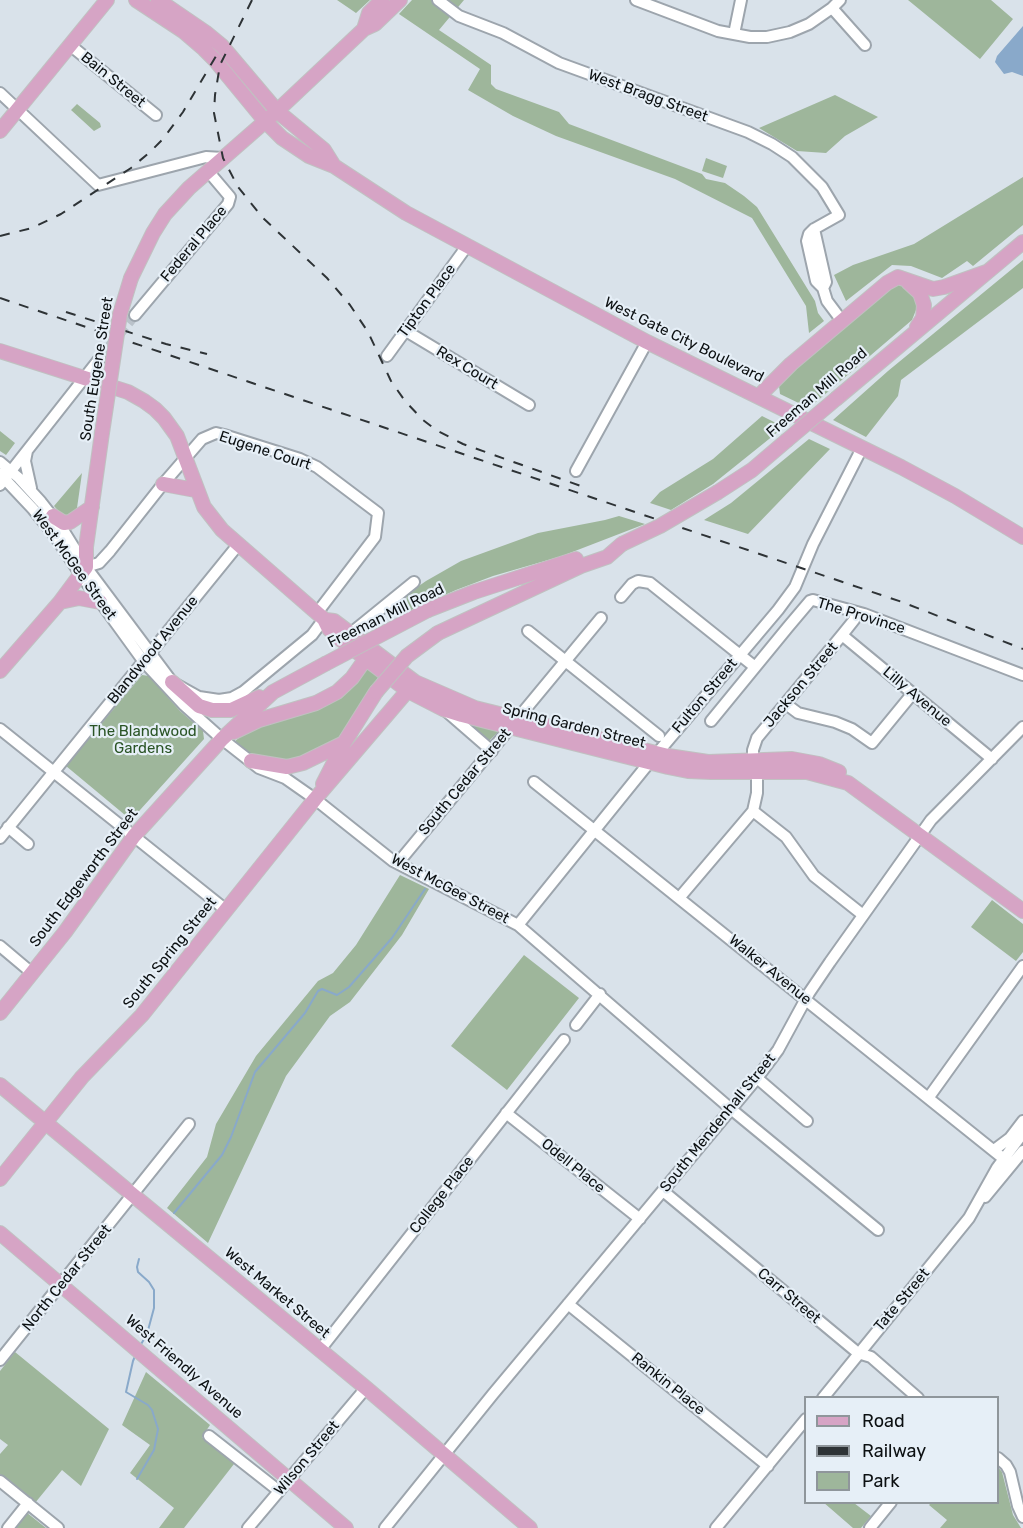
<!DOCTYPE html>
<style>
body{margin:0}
#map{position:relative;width:1023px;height:1528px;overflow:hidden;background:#d9e2ea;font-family:Rubik,sans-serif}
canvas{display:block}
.legend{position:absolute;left:804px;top:1396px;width:195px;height:108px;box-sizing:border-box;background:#e6eff7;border:2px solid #8f969b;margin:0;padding:8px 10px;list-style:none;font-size:18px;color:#0c1012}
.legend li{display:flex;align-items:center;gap:12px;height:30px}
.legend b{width:30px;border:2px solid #8f969b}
</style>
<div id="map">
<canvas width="1023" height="1528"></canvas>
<ul class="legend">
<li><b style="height:8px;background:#d6a4c5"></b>Road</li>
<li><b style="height:8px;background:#2e3336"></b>Railway</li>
<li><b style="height:16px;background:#9eb69b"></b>Park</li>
</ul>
</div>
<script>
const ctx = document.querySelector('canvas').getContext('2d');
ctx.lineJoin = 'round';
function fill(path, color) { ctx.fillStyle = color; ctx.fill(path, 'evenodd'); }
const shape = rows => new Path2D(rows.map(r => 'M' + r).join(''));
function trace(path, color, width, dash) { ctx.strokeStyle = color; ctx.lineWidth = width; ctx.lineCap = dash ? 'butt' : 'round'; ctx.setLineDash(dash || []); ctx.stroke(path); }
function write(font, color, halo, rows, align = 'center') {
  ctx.font = font + ' Rubik,sans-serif'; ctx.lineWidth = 4.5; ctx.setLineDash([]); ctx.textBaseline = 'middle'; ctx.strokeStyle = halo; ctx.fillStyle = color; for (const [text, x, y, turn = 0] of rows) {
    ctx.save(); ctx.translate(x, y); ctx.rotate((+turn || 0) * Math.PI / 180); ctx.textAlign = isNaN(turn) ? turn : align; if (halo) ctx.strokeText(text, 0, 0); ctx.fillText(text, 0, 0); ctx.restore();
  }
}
const green = shape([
 [337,0,370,0,356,13],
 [412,0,464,0,439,30,491,65,491,84,496,89,559,112,569,124,702,174,706,179,725,183,744,196,757,207,815,301,818,313,824,321,809,333,806,306,752,218,675,179,556,136,513,116,468,90,480,69,399,14],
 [908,0,991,0,1013,19,980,59],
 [835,95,878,117,845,136,826,153,797,151,759,128],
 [77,104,100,123,101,127,94,131,71,110],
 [706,158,727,166,723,178,702,171],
 [1023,177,1023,225,973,266,967,261,942,278,911,266,892,265,846,301,834,275,853,265,914,244],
 [1023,260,1023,288,901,380,898,396,866,437,833,420,888,371],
 [898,285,905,286,912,291,918,305,912,320,809,408,780,394,779,386,783,380,892,287],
 [762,416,784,427,713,484,671,510,650,503,660,492,713,459],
 [0,431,15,443,6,455,0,451],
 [809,439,830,449,748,534,704,520,731,503],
 [82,473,77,508,69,516,62,515,54,506],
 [619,516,645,524,562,556,493,576,456,590,409,611,406,595,426,581,461,561,538,533,605,520],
 [368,668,379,676,339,740,314,754,290,761,254,756,234,742,253,726,307,710],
 [142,675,149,676,180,711,203,731,204,739,131,820,66,766],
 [465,722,497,730,498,732,487,743],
 [400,875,429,889,402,935,350,1002,330,1016,286,1076,208,1243,167,1208,207,1157,216,1124,256,1056,318,981,333,973,356,945],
 [992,900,1023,924,1023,952,1016,961,971,927],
 [524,955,579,998,507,1090,451,1046],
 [15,1352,109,1429,81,1486,62,1470,35,1503,0,1474,0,1454,8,1445,0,1439,0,1371],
 [146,1372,210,1425,202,1437,234,1464,184,1528,159,1528,174,1508,130,1473,150,1445,122,1425],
 [998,1467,1002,1472,1013,1515,1021,1528,940,1528,947,1520,929,1505,931,1503,998,1502],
 [823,1502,854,1503,871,1516,861,1528,853,1528],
 [26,1512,46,1528,14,1528]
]);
const water = shape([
 [1023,26,1023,76,1012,72,1004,74,995,62,997,56]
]);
const stream = shape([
 [174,1213,222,1155,231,1137,255,1072,305,1013,318,991,322,989,337,995,349,987,392,938,425,889],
 [139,1259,137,1267,138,1272,149,1282,154,1290,154,1308,147,1334,140,1346],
 [136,1354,133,1361,126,1392,148,1405,152,1410,158,1429,154,1450,137,1479]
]);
const minorTunnel = shape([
 [100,358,135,315]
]);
const minor = shape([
 [438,0,459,16,503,33,559,63,748,132,772,144,792,157,822,187,839,215,814,229,809,234,807,241,816,281,823,288,827,301,842,321],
 [636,0,718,31,750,37,767,37,790,32,809,24,832,8,840,0],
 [832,8,865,45],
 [734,34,741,0],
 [70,45,156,115],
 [0,93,98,185,206,157,223,158],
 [814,229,826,282,823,288],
 [135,315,228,204,230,197,208,171],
 [406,331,529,405],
 [387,356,467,246],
 [27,451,25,461,31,488],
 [0,462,19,478,41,502,63,530,86,567,172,682,199,697,219,700,232,698,243,692,312,635,324,619],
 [576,471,647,342],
 [0,474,33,509,55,536,81,575,144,662,184,705,222,739,259,768,285,778,315,799,393,861,518,925,731,1109,878,1230],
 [0,485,100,358],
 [86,567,99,563,110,551,163,484,202,439,216,433,224,435,300,459,317,467,378,513,375,537,317,613],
 [621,597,632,584,638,581,650,583,755,667],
 [528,631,659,736],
 [350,634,414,582],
 [842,635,992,759],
 [786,704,798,713,835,722,852,729,872,743,913,693],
 [446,711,492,751],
 [711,721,788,627,810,601,813,600,864,614,1023,675],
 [0,729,226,910],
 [753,760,753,750,757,738,842,635,854,620,857,612],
 [534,782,1004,1159],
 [753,811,786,837,814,876,863,915],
 [8,827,28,844],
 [0,838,238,545],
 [398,863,601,618],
 [680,897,753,811,757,793,757,771],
 [518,925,644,769,778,610,795,587,813,544,862,448],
 [0,946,32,973],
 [576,1025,600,994],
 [757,1078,807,1121],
 [929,1097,1023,966],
 [506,1113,640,1219],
 [994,1150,1010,1138,1023,1121],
 [663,1191,858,1353,871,1357,918,1398],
 [985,1197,1023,1151],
 [568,1304,768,1466],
 [320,1350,564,1040],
 [0,1360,189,1124],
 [823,1398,969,1218,997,1168,1023,1133],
 [209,1436,279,1491],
 [998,1458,1006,1465,1010,1472,1018,1506,1023,1517],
 [0,1481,58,1528],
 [8,1528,28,1503],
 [248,1528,366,1388],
 [385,1528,493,1394,757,1078,778,1050,809,993,830,962,931,820,1023,727],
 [716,1528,806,1419],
 [870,1528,891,1502]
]);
const major = shape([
 [136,0,183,31,204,49,214,59,265,121,282,138,309,156,334,166,406,213,647,342,901,467,955,496,1023,537],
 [158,0,205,32,222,46,277,111,324,150,334,166],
 [364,29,369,13,382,0],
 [0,131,107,0],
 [131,278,153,233,165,214,189,188,277,111,364,29,375,24,400,0],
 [908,282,920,293,924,305,923,318,917,327],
 [0,351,128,392,144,401,155,409,164,418,177,436,204,507,222,530,324,619,329,629,340,639,408,691,443,709,462,715,668,767,688,771,711,772,807,772,848,783,1023,911],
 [759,396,791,364,887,283,898,277,933,289,944,287,986,272],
 [837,398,1023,242],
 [163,484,195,490],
 [718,492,752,470,786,441],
 [53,516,64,523,70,522,92,507],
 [60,602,79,598,100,602],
 [428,610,474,592,576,559],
 [326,620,334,621,415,682,475,708,668,756,708,762,792,759,819,764,839,772],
 [438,633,581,566,607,557,622,544],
 [0,671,60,602,86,567,86,547,102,433],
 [172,682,199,706,212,710,231,710,259,697],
 [234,732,259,720,316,703,337,692,352,678,369,654],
 [251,761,287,767,303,763,344,743],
 [323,784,344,743,376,692],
 [0,1013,65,932,134,836,222,739,273,692,325,664],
 [0,1085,366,1388,530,1528],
 [0,1179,82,1077,142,1015,315,799,415,682],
 [0,1233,346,1528]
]);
const rail = shape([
 [252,0,220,65,215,95,214,113,223,158,238,187,263,218,327,278,350,305,368,332,391,381,405,401,423,420,436,430,463,444,581,486],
 [0,236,32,228,61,214,131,168,150,152,163,139,183,112,219,51],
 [0,298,810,571,902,602,1023,649],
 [66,312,166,344,207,354]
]);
const majorBridge = shape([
 [102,433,120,314,131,278],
 [786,441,837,398],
 [622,544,660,526,718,492],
 [325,664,428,610],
 [376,692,407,656,438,633]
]);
const streetNames = [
 ["Bain Street",113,80,39],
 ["West Bragg Street",648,96,20],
 ["Federal Place",194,244,-50],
 ["Tipton Place",427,301,-54],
 ["West Gate City Boulevard",684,340,26],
 ["Rex Court",467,368,31],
 ["South Eugene Street",97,369,-81],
 ["Freeman Mill Road",817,393,-41],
 ["Eugene Court",265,451,18],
 ["West McGee Street",74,565,54],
 ["Freeman Mill Road",386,616,-26],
 ["The Province",861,616,17],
 ["Blandwood Avenue",153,650,-51],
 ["Jackson Street",801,685,-50],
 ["Fulton Street",705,696,-50],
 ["Lilly Avenue",917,697,40],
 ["Spring Garden Street",574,726,14],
 ["South Cedar Street",465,782,-50],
 ["South Edgeworth Street",84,878,-53],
 ["West McGee Street",450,889,28],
 ["South Spring Street",170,953,-51],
 ["Walker Avenue",770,970,39],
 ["South Mendenhall Street",718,1123,-51],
 ["Odell Place",573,1166,39],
 ["College Place",442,1195,-52],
 ["North Cedar Street",67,1278,-51],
 ["West Market Street",277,1293,40],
 ["Carr Street",789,1296,40],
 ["Tate Street",902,1300,-50],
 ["West Friendly Avenue",184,1367,41],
 ["Rankin Place",668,1384,39],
 ["Wilson Street",307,1458,-50]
];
const parkNames = [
 ["The Blandwood",143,732],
 ["Gardens",143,749]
];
fill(green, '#9eb69b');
fill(water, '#89a9ca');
trace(stream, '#89a9ca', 2);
trace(minorTunnel, '#bac2ca', 10, [10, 5]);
trace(minor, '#9da5ad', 14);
trace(major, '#c0c1c1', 16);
trace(minor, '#fff', 10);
trace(major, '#d6a4c5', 14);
trace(rail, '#2e3336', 2, [10, 10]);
trace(majorBridge, '#c0c1c1', 16, []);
trace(majorBridge, '#d6a4c5', 14);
write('15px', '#0c1012', '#e6eff7', streetNames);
write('15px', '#2a5425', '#e6eff7', parkNames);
</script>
